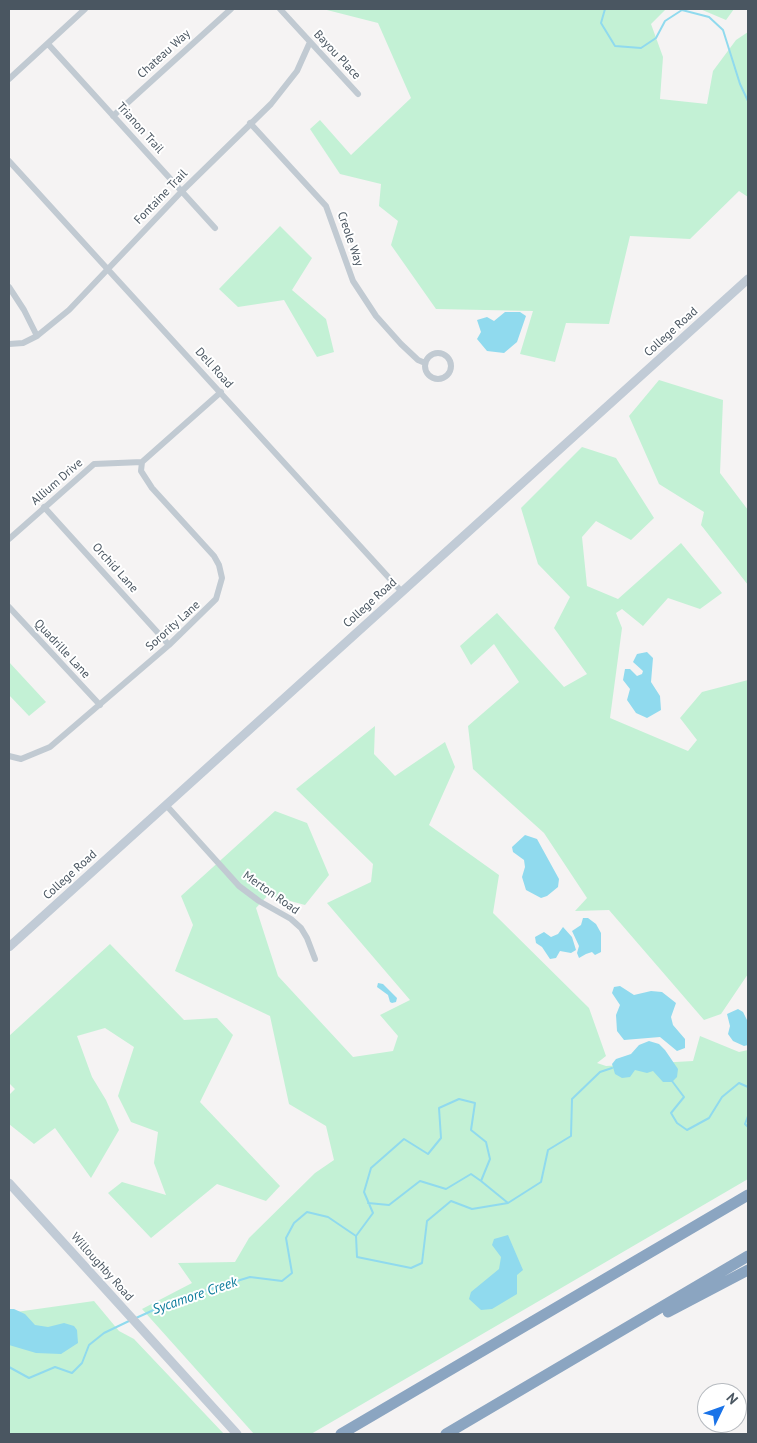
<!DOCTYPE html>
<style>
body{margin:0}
#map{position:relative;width:757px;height:1443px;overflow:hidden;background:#f5f3f3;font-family:"PT Sans",sans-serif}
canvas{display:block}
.frame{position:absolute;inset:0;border:10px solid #4a5661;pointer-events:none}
.north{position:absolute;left:697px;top:1383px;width:50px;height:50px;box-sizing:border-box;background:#fff;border:1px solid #b7bbc0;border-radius:50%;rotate:48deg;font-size:14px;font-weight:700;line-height:20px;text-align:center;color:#4a5661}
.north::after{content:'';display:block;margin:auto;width:18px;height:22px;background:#1a73e8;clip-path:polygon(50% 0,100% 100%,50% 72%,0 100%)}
</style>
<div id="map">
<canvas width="757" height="1443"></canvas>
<div class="frame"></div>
<div class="north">N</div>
</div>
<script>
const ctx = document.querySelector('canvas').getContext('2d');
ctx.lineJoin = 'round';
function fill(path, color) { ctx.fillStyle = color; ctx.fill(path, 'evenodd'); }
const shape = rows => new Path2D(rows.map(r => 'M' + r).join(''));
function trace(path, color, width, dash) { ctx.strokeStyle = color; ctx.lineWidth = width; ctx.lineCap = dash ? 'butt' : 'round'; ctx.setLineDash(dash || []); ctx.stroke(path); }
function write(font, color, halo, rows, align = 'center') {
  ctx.font = font + ' "PT Sans",sans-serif'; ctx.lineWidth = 4; ctx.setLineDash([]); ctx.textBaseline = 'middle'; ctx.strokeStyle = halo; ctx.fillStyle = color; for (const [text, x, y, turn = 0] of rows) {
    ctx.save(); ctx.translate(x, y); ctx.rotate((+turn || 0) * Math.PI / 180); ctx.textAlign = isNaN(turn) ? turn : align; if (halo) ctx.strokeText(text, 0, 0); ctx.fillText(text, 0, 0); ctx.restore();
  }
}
const green = shape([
 [323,9,666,9,651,24,663,57,660,99,707,104,713,71,736,40,748,32,748,197,739,191,690,239,630,236,609,324,566,323,555,362,520,354,533,311,436,309,391,245,398,221,379,206,381,184,340,174,310,129,320,120,351,155,411,98,378,23],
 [700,9,734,9,726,20],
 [280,226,312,258,292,290,326,319,334,352,317,357,284,300,238,307,219,289],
 [659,380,723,400,720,473,748,510,748,585,701,525,704,512,659,484,629,416],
 [582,447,616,458,654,518,631,540,596,521,582,537,587,586,618,599,681,543,722,593,700,609,668,598,643,626,622,609,616,613,622,628,610,718,688,751,697,740,680,718,702,692,748,680,748,974,721,1014,704,1020,609,910,575,911,587,898,544,833,473,769,468,726,519,682,494,644,471,665,460,646,497,613,564,687,587,674,554,628,570,597,538,564,521,508],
 [9,662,46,702,29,716,9,695],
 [375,726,374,754,395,776,445,742,455,767,429,825,499,875,493,913,589,1008,606,1056,597,1063,606,1066,693,1061,700,1036,739,1052,748,1050,748,1179,311,1434,254,1434,142,1309,192,1283,178,1263,235,1262,249,1238,315,1173,334,1160,326,1126,289,1104,270,1016,175,971,193,925,181,896,275,811,307,823,329,875,305,905,268,895,256,908,278,976,353,1057,393,1051,398,1036,380,1015,410,1000,327,903,371,882,373,864,296,789],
 [110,944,184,1020,217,1018,233,1035,200,1102,280,1186,266,1201,217,1184,151,1238,108,1193,122,1182,166,1195,154,1163,158,1132,131,1122,118,1096,134,1047,105,1028,77,1036,92,1077,106,1100,119,1130,91,1178,55,1128,34,1144,9,1124,9,1095,15,1089,9,1083,9,1036],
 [94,1301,119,1331,134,1339,224,1434,9,1434,9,1313]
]);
const water = shape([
 [505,312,520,312,526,316,517,342,504,353,487,351,477,339,481,332,477,320,487,317,494,321],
 [647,652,653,658,651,682,660,696,661,710,647,718,636,713,627,700,630,689,623,680,625,669,630,669,637,676,642,674,643,671,633,662,637,654],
 [525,835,537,839,559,879,558,887,547,896,541,898,526,890,522,877,525,867,524,860,513,852,512,847],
 [583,918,588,918,596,924,601,933,601,952,595,955,592,952,586,954,579,958,577,953,579,946,572,931,581,925],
 [563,927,572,937,576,950,571,953,560,951,556,958,550,959,542,947,536,943,535,937,544,932,551,937,558,934],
 [378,983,383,984,397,998,396,1002,392,1003,390,1002,388,995,377,987],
 [620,986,634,995,651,991,662,992,676,1003,671,1017,673,1025,685,1039,685,1048,677,1051,660,1037,624,1040,617,1031,616,1015,620,1005,612,993,614,987],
 [738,1009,743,1012,748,1022,748,1045,744,1046,733,1041,728,1034,730,1026,727,1014],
 [649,1041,659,1044,665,1050,678,1069,677,1077,672,1082,663,1082,653,1071,647,1073,635,1070,630,1077,622,1078,615,1074,612,1064,616,1059,631,1054,639,1045],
 [508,1235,523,1270,517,1275,517,1294,492,1309,481,1310,469,1299,471,1292,499,1269,501,1257,492,1245,494,1239],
 [9,1309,14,1309,25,1314,35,1325,48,1327,64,1323,74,1326,77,1330,78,1343,61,1354,36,1353,9,1345]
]);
const stream = shape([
 [605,9,601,23,615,46,641,48,656,38,665,21,682,10,709,17,723,30,740,84,748,101],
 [672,1081,684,1097,671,1113,677,1123,687,1130,709,1118,722,1097,739,1083,748,1087],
 [748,1116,745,1124,748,1127],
 [368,1203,389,1205,420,1181,446,1189,471,1174,481,1181],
 [356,1236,357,1257,411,1268,422,1263,427,1221,451,1201,472,1209,508,1203],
 [136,1318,178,1299,250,1277,282,1281,292,1273,286,1238,294,1223,307,1212,328,1217,356,1236,373,1213,364,1192,371,1168,404,1139,428,1154,441,1138,439,1108,459,1099,475,1103,471,1130,486,1142,490,1159,481,1181,508,1203,541,1182,548,1150,571,1136,572,1099,600,1072,612,1068],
 [9,1367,29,1378,55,1367,72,1373,82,1363,89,1345,104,1333,129,1321]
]);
const street = shape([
 [280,9,358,94],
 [48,44,215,228],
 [9,79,85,9],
 [113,116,231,9],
 [250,123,326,206,353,281,376,316,401,344,418,360,425,363],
 [9,161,401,591],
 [9,287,24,310,37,336],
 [9,344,23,343,37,336,69,310,182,191,271,104,297,71,310,42],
 '425 366a13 13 0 1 1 26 0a13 13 0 1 1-26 0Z',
 [44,507,169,645],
 [9,539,94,464,142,462,221,392],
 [9,607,100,705],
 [9,756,21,759,50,747,169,645,216,599,222,578,219,565,214,556,152,488,141,471,142,462],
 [166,805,239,886,259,901,291,919,301,928,307,938,315,959]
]);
const secondary = shape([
 [9,947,748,279],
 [9,1183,237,1434]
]);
const highway = shape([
 [668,1312,748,1270],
 [341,1434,748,1195],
 [446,1434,748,1256]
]);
const streetNames = [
 ["Chateau Way",164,54,-42],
 ["Bayou Place",337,55,47],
 ["Trianon Trail",140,128,48],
 ["Fontaine Trail",161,197,-46],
 ["Creole Way",350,239,71],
 ["College Road",671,332,-42],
 ["Dell Road",214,368,48],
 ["Allium Drive",57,482,-41],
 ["Orchid Lane",115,568,48],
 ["College Road",370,603,-42],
 ["Sorority Lane",173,626,-42],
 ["Quadrille Lane",62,649,47],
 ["College Road",70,875,-42],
 ["Merton Road",271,893,35],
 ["Willoughby Road",102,1267,48]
];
const waterNames = [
 ["Sycamore Creek",195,1296,-19]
];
fill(green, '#c3f1d5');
fill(water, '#90daee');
trace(stream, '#90daee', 2);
trace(street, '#c1cad2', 6);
trace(secondary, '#c1cbd6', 9);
trace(highway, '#8ba5c1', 11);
write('12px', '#4a5661', '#fff', streetNames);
write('italic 14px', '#0c7c9b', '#fff', waterNames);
</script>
